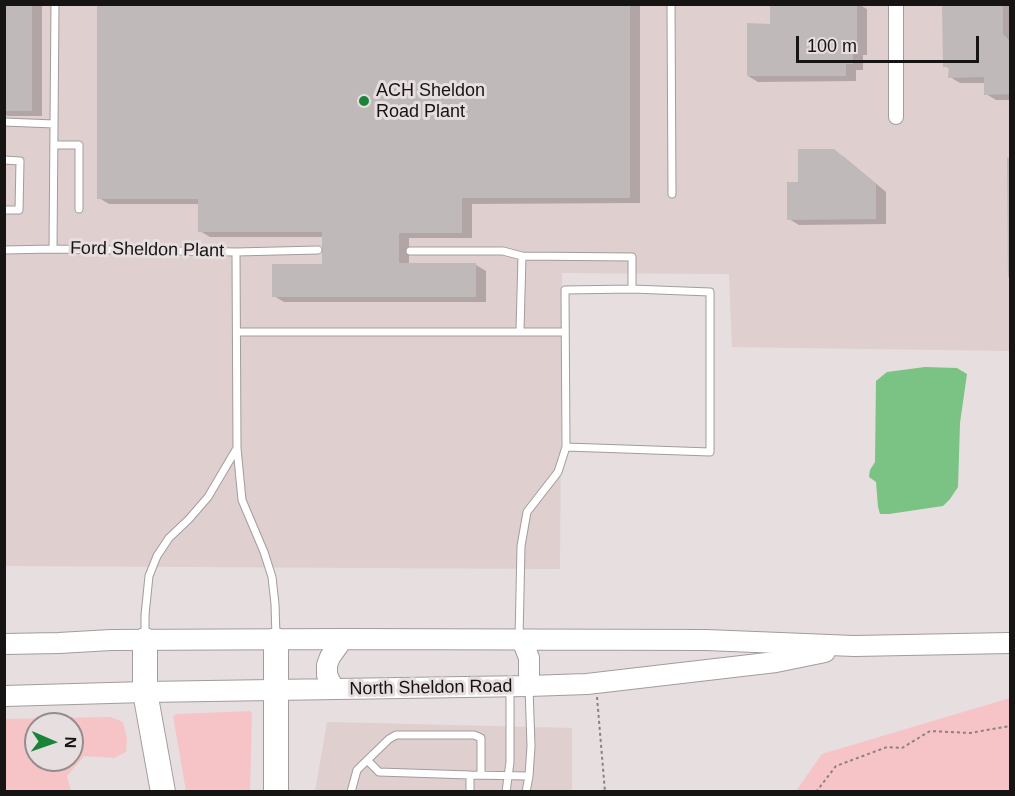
<!DOCTYPE html>
<style>
body{margin:0}
#map{position:relative;width:1015px;height:796px;overflow:hidden;background:#e6dedf;font-family:Helvetica,sans-serif}
canvas{display:block}
.frame{position:absolute;inset:0;border:6px solid #171414;pointer-events:none}
.north{position:absolute;left:24px;top:712px;width:60px;height:60px;box-sizing:border-box;background:#e6dedf;border:2px solid #938d8e;border-radius:50%;rotate:92deg;font-size:16px;font-weight:700;line-height:24px;text-align:center;color:#171414}
.north::after{content:'';display:block;margin:auto;width:21px;height:27px;background:#198338;clip-path:polygon(50% 0,100% 100%,50% 72%,0 100%)}
.scale{position:absolute;left:796px;top:36px;width:183px;height:27px;box-sizing:border-box;border:3px solid #171414;border-top:0;padding-left:8px;font-size:18px;line-height:21px;white-space:nowrap;color:#171414;-webkit-text-stroke:4px #e6dedf;paint-order:stroke}
</style>
<div id="map">
<canvas width="1015" height="796"></canvas>
<div class="frame"></div>
<div class="north">N</div>
<div class="scale">100 m</div>
</div>
<script>
const ctx = document.querySelector('canvas').getContext('2d');
ctx.lineJoin = 'round';
function fill(path, color) { ctx.fillStyle = color; ctx.fill(path, 'evenodd'); }
const shape = rows => new Path2D(rows.map(r => 'M' + r).join(''));
function trace(path, color, width, dash) { ctx.strokeStyle = color; ctx.lineWidth = width; ctx.lineCap = dash ? 'butt' : 'round'; ctx.setLineDash(dash || []); ctx.stroke(path); }
function write(font, color, halo, rows, align = 'center') {
  ctx.font = font + ' Helvetica,sans-serif'; ctx.lineWidth = 6; ctx.setLineDash([]); ctx.textBaseline = 'middle'; ctx.strokeStyle = halo; ctx.fillStyle = color; for (const [text, x, y, turn = 0] of rows) {
    ctx.save(); ctx.translate(x, y); ctx.rotate((+turn || 0) * Math.PI / 180); ctx.textAlign = isNaN(turn) ? turn : align; if (halo) ctx.strokeText(text, 0, 0); ctx.fillText(text, 0, 0); ctx.restore();
  }
}
const built = shape([
 [5,5,1010,5,1010,351,732,347,729,274,562,273,560,569,5,566],
 [327,722,572,728,572,791,315,792]
]);
const green = shape([
 [1010,698,1010,791,796,791,822,754],
 [250,711,252,714,250,791,186,791,173,716,177,714],
 [110,717,123,722,127,738,126,752,114,758,84,756,67,776,71,791,5,791,5,719],
 [36,724,72,724,72,760,36,760]
]);
const water = shape([
 [925,367,957,368,967,374,960,423,958,487,950,499,943,506,889,514,880,514,878,507,876,482,869,477,870,470,875,462,876,381,887,372]
]);
const shadow = shape([
 [4,4,42,5,42,116,8,116,4,114],
 [98,4,640,4,640,203,472,204,472,238,409,238,409,265,476,265,486,271,486,302,284,302,274,296,323,266,323,237,210,237,200,231,200,204,109,204,99,198],
 [771,4,858,4,867,9,867,55,863,55,863,70,856,70,856,81,758,82,748,76,772,25],
 [944,4,1010,4,1010,100,996,100,986,94,985,83,960,83,950,77,950,69,945,66],
 [834,151,844,157,886,192,886,224,799,225,789,219],
 [1009,159,1010,159,1010,286]
]);
const building = shape([
 [4,4,32,4,32,111,4,111],
 [97,4,630,4,630,198,462,198,462,233,399,233,399,263,476,263,476,297,272,297,272,264,322,264,322,232,198,232,198,199,97,199],
 [770,4,857,4,857,50,853,50,853,64,846,64,846,76,747,76,747,23,770,24],
 [942,4,1003,4,1003,34,1010,41,1010,94,984,95,984,77,948,78,949,67,943,67],
 [798,149,834,149,876,184,876,219,787,220,787,182,798,182],
 [1007,158,1010,158,1010,277,1008,277]
]);
const path = shape([
 [597,697,605,792],
 [816,792,836,766,887,747,902,748,930,731,970,733,1010,726]
]);
const service = shape([
 [671,4,672,194],
 [4,122,54,124],
 [54,145,79,145,79,209],
 [4,160,20,161,19,210,4,210],
 [53,249,55,4],
 [4,250,53,249,236,252,237,448,242,500,264,552,272,577,275,604,276,637],
 [410,251,503,251,522,256],
 [236,252,318,250],
 [237,332,565,332],
 [566,447,710,452,710,292,632,289],
 [145,636,145,615,149,576,157,556,169,538,189,519,208,497,237,448],
 [519,639,521,546,527,512,558,472,566,447,565,290,632,289,632,257,522,256,520,331],
 [367,760,379,772,470,775],
 [351,792,357,770,389,739,396,735,474,735,481,738,481,775],
 [470,792,470,775,529,776],
 [506,792,510,762,510,689],
 [526,792,529,776,531,746,529,687]
]);
const minor = shape([
 [896,117,896,4]
]);
const secondary = shape([
 [519,639,524,645,529,658,529,686],
 [4,644,59,643,111,640,343,639,706,640,854,646,1010,643],
 [334,689,327,675,327,665,330,657,343,639],
 [4,696,145,692,529,686,587,684,776,662,825,652]
]);
const motorway = shape([
 [145,640,145,692,163,792],
 [276,792,276,640]
]);
const markers = [
 [364,101,6,"#198338"]
];
const poiNames = [
 ["ACH Sheldon",376,91],
 ["Road Plant",376,112]
];
const streetNames = [
 ["Ford Sheldon Plant",147,250,1],
 ["North Sheldon Road",431,688,-1]
];
fill(built, '#dfcfcf');
fill(green, '#f6c4c6');
fill(water, '#7ac385');
fill(shadow, '#0003');
fill(building, '#c0b9b9');
trace(service, '#a39c9c', 9);
trace(minor, '#a39c9c', 16);
trace(secondary, '#a39c9c', 22);
trace(motorway, '#a39c9c', 26);
trace(path, '#888283', 2, [3, 3]);
trace(service, '#fff', 7);
trace(minor, '#fff', 14);
trace(secondary, '#fff', 20);
trace(motorway, '#fff', 24);
for (const [x, y, r, color] of markers) { const dot = new Path2D(); dot.arc(x, y, r, 0, 2 * Math.PI); ctx.fillStyle = color; ctx.fill(dot); trace(dot, '#e6dedf', 2); }
write('18px', '#171414', '#e6dedf', poiNames, 'left');
write('18px', '#171414', '#e6dedf', streetNames);
</script>
